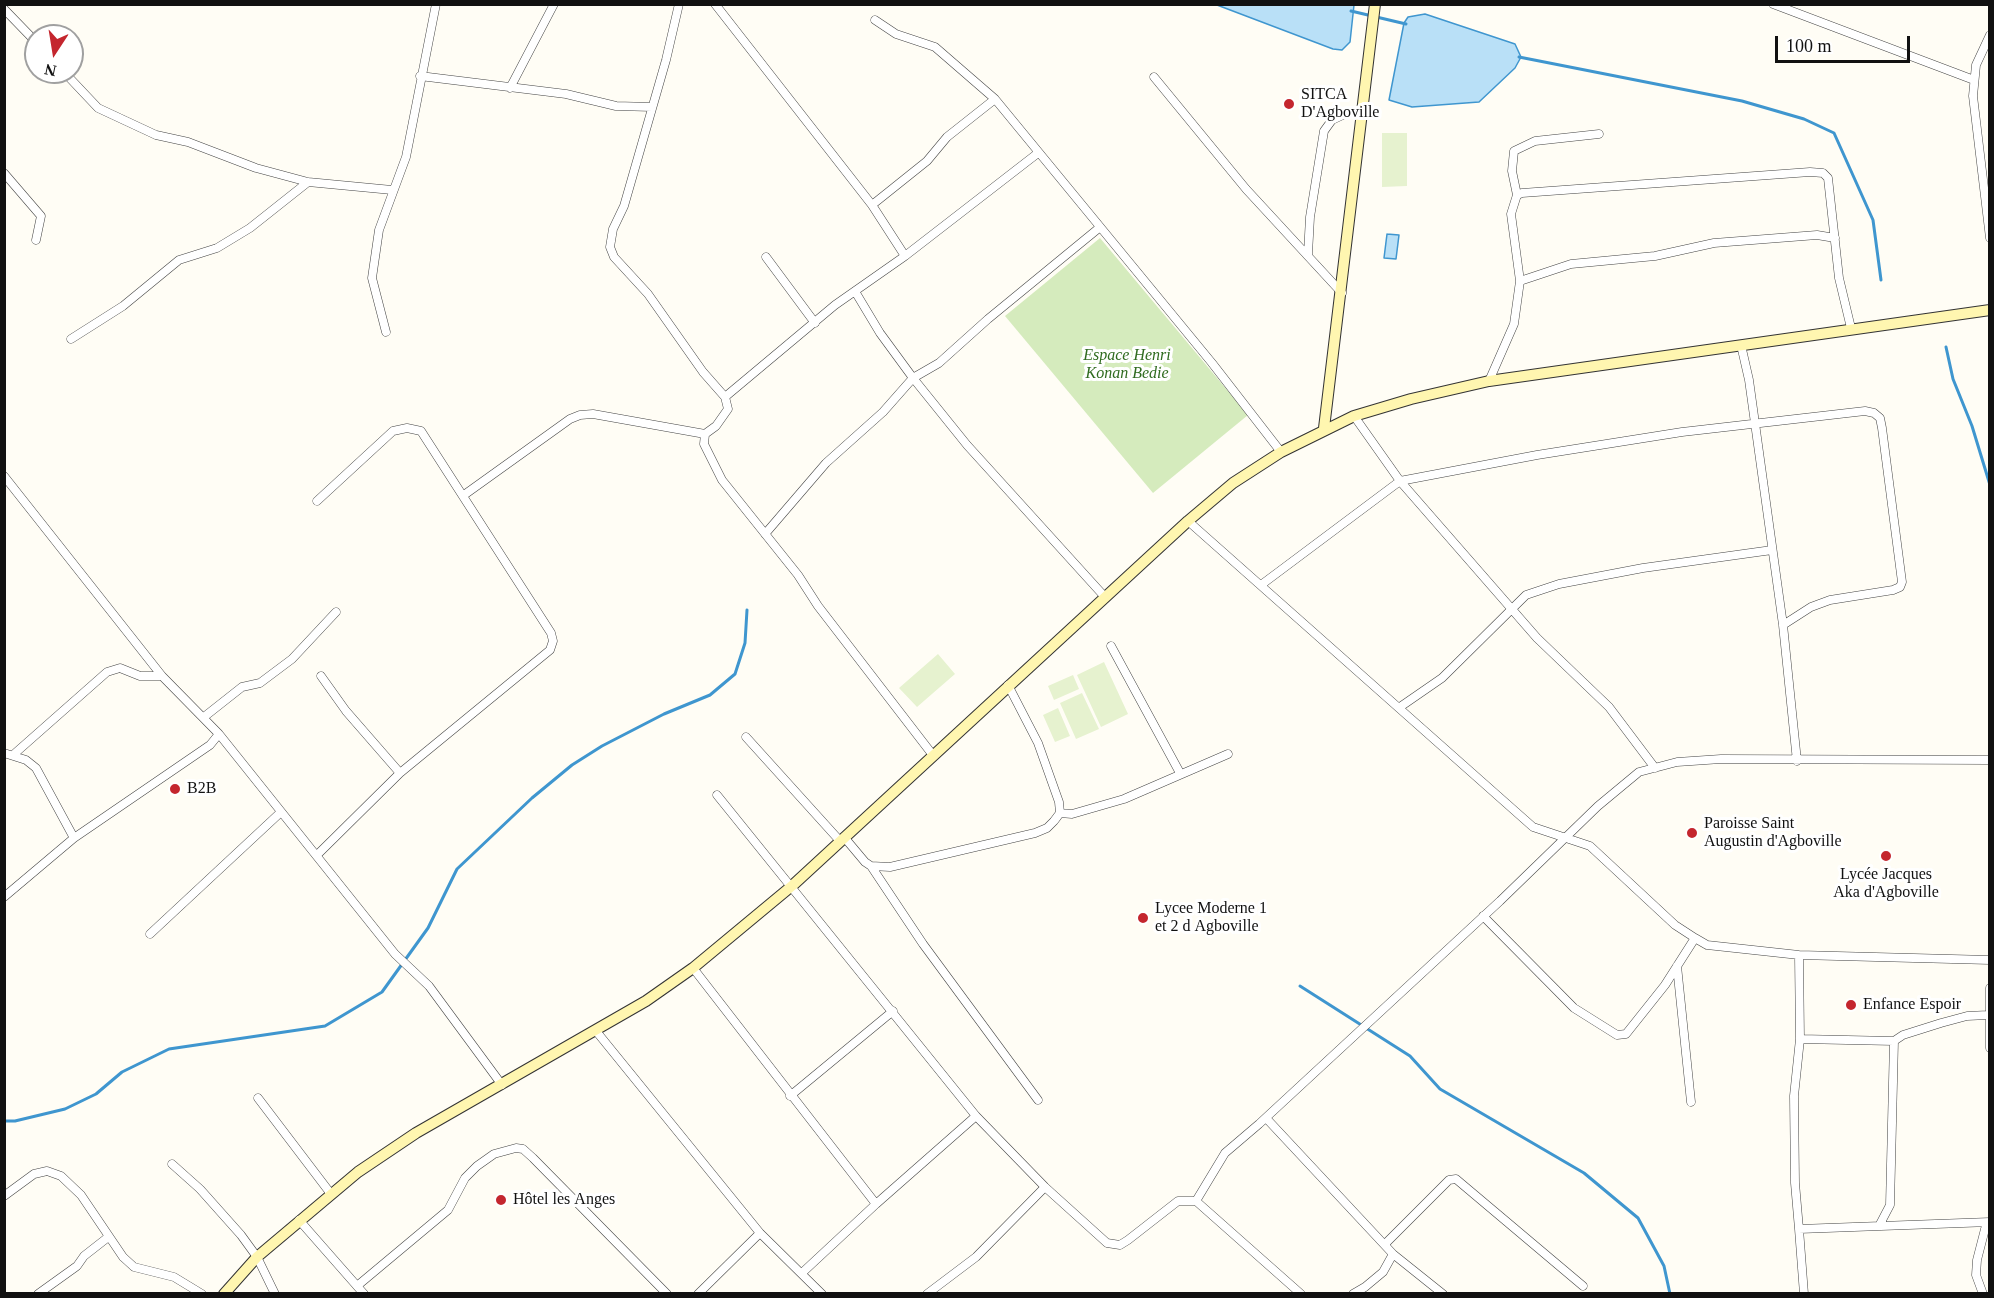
<!DOCTYPE html>
<meta charset="utf-8">
<style>
body{margin:0}
#map{position:relative;width:1994px;height:1298px;overflow:hidden;background:#fffdf5;font-family:"Times New Roman",serif}
canvas{display:block}
.frame{position:absolute;inset:0;border:6px solid #111;pointer-events:none}
.north{position:absolute;left:24px;top:24px;width:60px;height:60px;box-sizing:border-box;background:#fff;border:2px solid #a0a0a0;border-radius:50%;rotate:192deg;font-size:16px;font-weight:700;line-height:24px;text-align:center;color:#111}
.north::after{content:'';display:block;margin:auto;width:21px;height:27px;background:#c4262e;clip-path:polygon(50% 0,100% 100%,50% 72%,0 100%)}
.scale{position:absolute;left:1775px;top:36px;width:135px;height:27px;box-sizing:border-box;border:3px solid #111;border-top:0;padding-left:8px;font-size:18px;line-height:21px;white-space:nowrap;color:#111;-webkit-text-stroke:4px #fff;paint-order:stroke}
</style>
<div id="map">
<canvas width="1994" height="1298"></canvas>
<div class="frame"></div>
<div class="north">N</div>
<div class="scale">100 m</div>
</div>
<script>
const ctx = document.querySelector('canvas').getContext('2d');
ctx.lineJoin = 'round';
function fill(path, color) { ctx.fillStyle = color; ctx.fill(path, 'evenodd'); }
const shape = rows => new Path2D(rows.map(r => 'M' + r).join(''));
function trace(path, color, width, dash) { ctx.strokeStyle = color; ctx.lineWidth = width; ctx.lineCap = dash ? 'butt' : 'round'; ctx.setLineDash(dash || []); ctx.stroke(path); }
function write(font, color, halo, rows, align = 'center') {
  ctx.font = font + ' "Times New Roman",serif'; ctx.lineWidth = 6; ctx.setLineDash([]); ctx.textBaseline = 'middle'; ctx.strokeStyle = halo; ctx.fillStyle = color; for (const [text, x, y, turn = 0] of rows) {
    ctx.save(); ctx.translate(x, y); ctx.rotate((+turn || 0) * Math.PI / 180); ctx.textAlign = isNaN(turn) ? turn : align; if (halo) ctx.strokeText(text, 0, 0); ctx.fillText(text, 0, 0); ctx.restore();
  }
}
const green = shape([
 [1100,238,1248,415,1153,493,1005,316]
]);
const pitch = shape([
 [1382,133,1407,133,1407,186,1382,187],
 [938,654,955,674,917,707,899,688],
 [1104,662,1128,714,1101,727,1077,675],
 [1073,675,1079,689,1054,700,1048,686],
 [1082,693,1099,729,1076,739,1060,703],
 [1058,708,1070,736,1055,742,1043,715]
]);
const water = shape([
 [1217,5,1354,5,1350,42,1342,50,1333,49,1217,5],
 [1425,14,1515,44,1521,57,1515,68,1479,102,1412,107,1389,100,1404,23,1408,17,1425,14],
 [1387,234,1399,235,1396,259,1384,258,1387,234]
]);
const stream = shape([
 [1351,11,1406,24],
 [1519,57,1742,101,1804,119,1834,133,1873,220,1881,280],
 [1946,347,1953,379,1972,426,1990,485],
 [1300,986,1410,1056,1440,1089,1584,1173,1638,1218,1664,1266,1670,1294],
 [4,1121,15,1121,65,1109,96,1094,122,1072,169,1049,325,1026,382,992,428,928,457,869,532,798,572,765,602,746,664,714,710,695,735,674,745,643,747,610]
]);
const street = shape([
 [679,4,666,60,624,206,613,229,610,247,614,257,648,294,703,372,725,397,728,409,716,426,705,434,704,444,722,480,798,575,818,606,932,754],
 [715,4,872,205,905,256],
 [1773,4,1974,80],
 [4,9,36,42],
 [875,20,896,34,935,47,995,99,1212,363,1281,452],
 [1990,35,1976,65,1973,96,1990,238],
 [64,72,98,108,156,135,188,142,256,168,308,182,392,190],
 [420,76,566,94,616,106,652,107],
 [1154,77,1246,189,1342,293],
 [510,88,554,4],
 [4,173,41,216,36,240],
 [1517,195,1512,171,1514,151,1535,141,1599,134],
 [872,205,927,161,947,137,995,99],
 [1099,228,988,319,939,363,913,378,967,445,1104,596],
 [1308,254,1310,217,1324,131,1332,120,1345,114,1362,112],
 [766,257,815,323],
 [1520,281,1571,264,1655,256,1714,243,1817,235,1835,238],
 [386,332,372,278,379,230,406,157,436,4],
 [71,339,123,306,179,260,217,248,250,228,308,182],
 [1741,345,1749,380,1783,625,1797,761],
 [1489,381,1514,324,1520,281,1511,214,1517,195,1522,193,1810,172,1823,173,1828,178,1839,278,1851,328],
 [725,397,835,305,905,256,1038,153],
 [1354,416,1400,481,1537,638,1609,707,1655,768],
 [4,476,162,676],
 [464,495,570,419,580,415,593,414,705,434],
 [317,501,393,431,407,428,421,431,551,633,553,641,550,650,400,773,317,855],
 [1188,521,1533,827,1590,846,1675,925,1695,938,1707,945,1799,955,1990,960],
 [765,534,826,463,883,412,913,378,880,333,856,293],
 [1261,585,1400,481,1537,455,1682,432,1865,411,1874,413,1880,418,1882,428,1902,582,1900,587,1893,590,1830,600,1811,607,1783,625],
 [1111,646,1180,773],
 [321,676,346,711,400,773],
 [1400,707,1442,678,1526,595,1559,584,1643,568,1772,550],
 [204,717,242,687,260,683,292,659,336,612],
 [746,737,840,841],
 [4,753,26,760,36,768,74,838],
 [13,755,107,672,120,668,140,676,162,676,219,734,395,954,429,986,502,1085],
 [717,795,976,1116,1045,1187,1107,1243,1120,1245,1128,1240,1178,1201,1196,1201,1301,1294],
 [1060,813,1072,814,1124,799,1228,754],
 [844,837,865,862,871,866,890,867,1035,833,1047,828,1054,821,1060,813,1059,802,1038,743,1008,685],
 [871,866,923,944,1038,1100],
 [4,897,74,838,210,745,219,734],
 [1483,916,1574,1008,1617,1035,1626,1034,1665,985,1695,938],
 [150,934,281,812],
 [1799,955,1800,1039,1794,1096,1795,1183,1799,1229,1990,1222],
 [1677,966,1691,1102],
 [693,968,876,1204,976,1116],
 [1990,988,1990,1048],
 [596,1031,760,1233,822,1294],
 [1800,1039,1894,1041,1903,1035,1941,1023,1967,1016,1988,1015],
 [790,1096,893,1011],
 [258,1098,331,1194],
 [1266,1118,1393,1254],
 [172,1164,200,1189,241,1235,257,1257,275,1294],
 [4,1196,34,1174,47,1171,61,1176,81,1195,123,1257,134,1267,174,1277,202,1294],
 [1196,1201,1225,1153,1259,1124,1500,901,1598,806,1639,772,1677,762,1721,759,1990,760],
 [299,1220,364,1294],
 [1879,1226,1890,1205,1894,1041],
 [1799,1229,1804,1294],
 [1385,1244,1449,1180,1456,1179,1583,1286],
 [803,1272,876,1204],
 [357,1286,448,1210,465,1178,477,1166,494,1154,516,1148,523,1149,533,1158,667,1294],
 [38,1294,77,1266,84,1256,107,1238],
 [698,1294,760,1233],
 [927,1294,976,1257,1045,1187],
 [1353,1294,1365,1287,1383,1272,1393,1254,1443,1294],
 [1983,1294,1976,1275,1977,1260,1985,1229,1990,1224]
]);
const secondary = shape([
 [1324,428,1375,4],
 [224,1294,257,1257,358,1172,416,1133,646,1001,693,968,793,885,1188,521,1233,483,1281,452,1354,416,1411,399,1489,381,1990,310]
]);
const markers = [
 [1289,104,6,"#c4262e"],
 [175,789,6,"#c4262e"],
 [1692,833,6,"#c4262e"],
 [1886,856,6,"#c4262e"],
 [1143,918,6,"#c4262e"],
 [1851,1005,6,"#c4262e"],
 [501,1200,6,"#c4262e"]
];
const poiNames = [
 ["SITCA",1301,95],
 ["D'Agboville",1301,113],
 ["B2B",187,789],
 ["Paroisse Saint",1704,824],
 ["Augustin d'Agboville",1704,842],
 ["Lycée Jacques",1886,875,"center"],
 ["Aka d'Agboville",1886,893,"center"],
 ["Lycee Moderne 1",1155,909],
 ["et 2 d Agboville",1155,927],
 ["Enfance Espoir",1863,1005],
 ["Hôtel les Anges",513,1200]
];
const parkNames = [
 ["Espace Henri",1127,356],
 ["Konan Bedie",1127,374]
];
fill(green, '#d5ebbd');
fill(pitch, '#e6f2cf');
fill(water, '#b9e0f7');
trace(water, '#3f96cf', 1.5);
trace(stream, '#3f96cf', 3);
trace(street, '#444', 9);
trace(secondary, '#333', 12);
trace(street, '#fff', 8);
trace(secondary, '#fff6b0', 10);
for (const [x, y, r, color] of markers) { const dot = new Path2D(); dot.arc(x, y, r, 0, 2 * Math.PI); ctx.fillStyle = color; ctx.fill(dot); trace(dot, '#fff', 2); }
write('16px', '#111', '#fff', poiNames, 'left');
write('italic 16px', '#2f6b1f', '#fff', parkNames);
</script>
